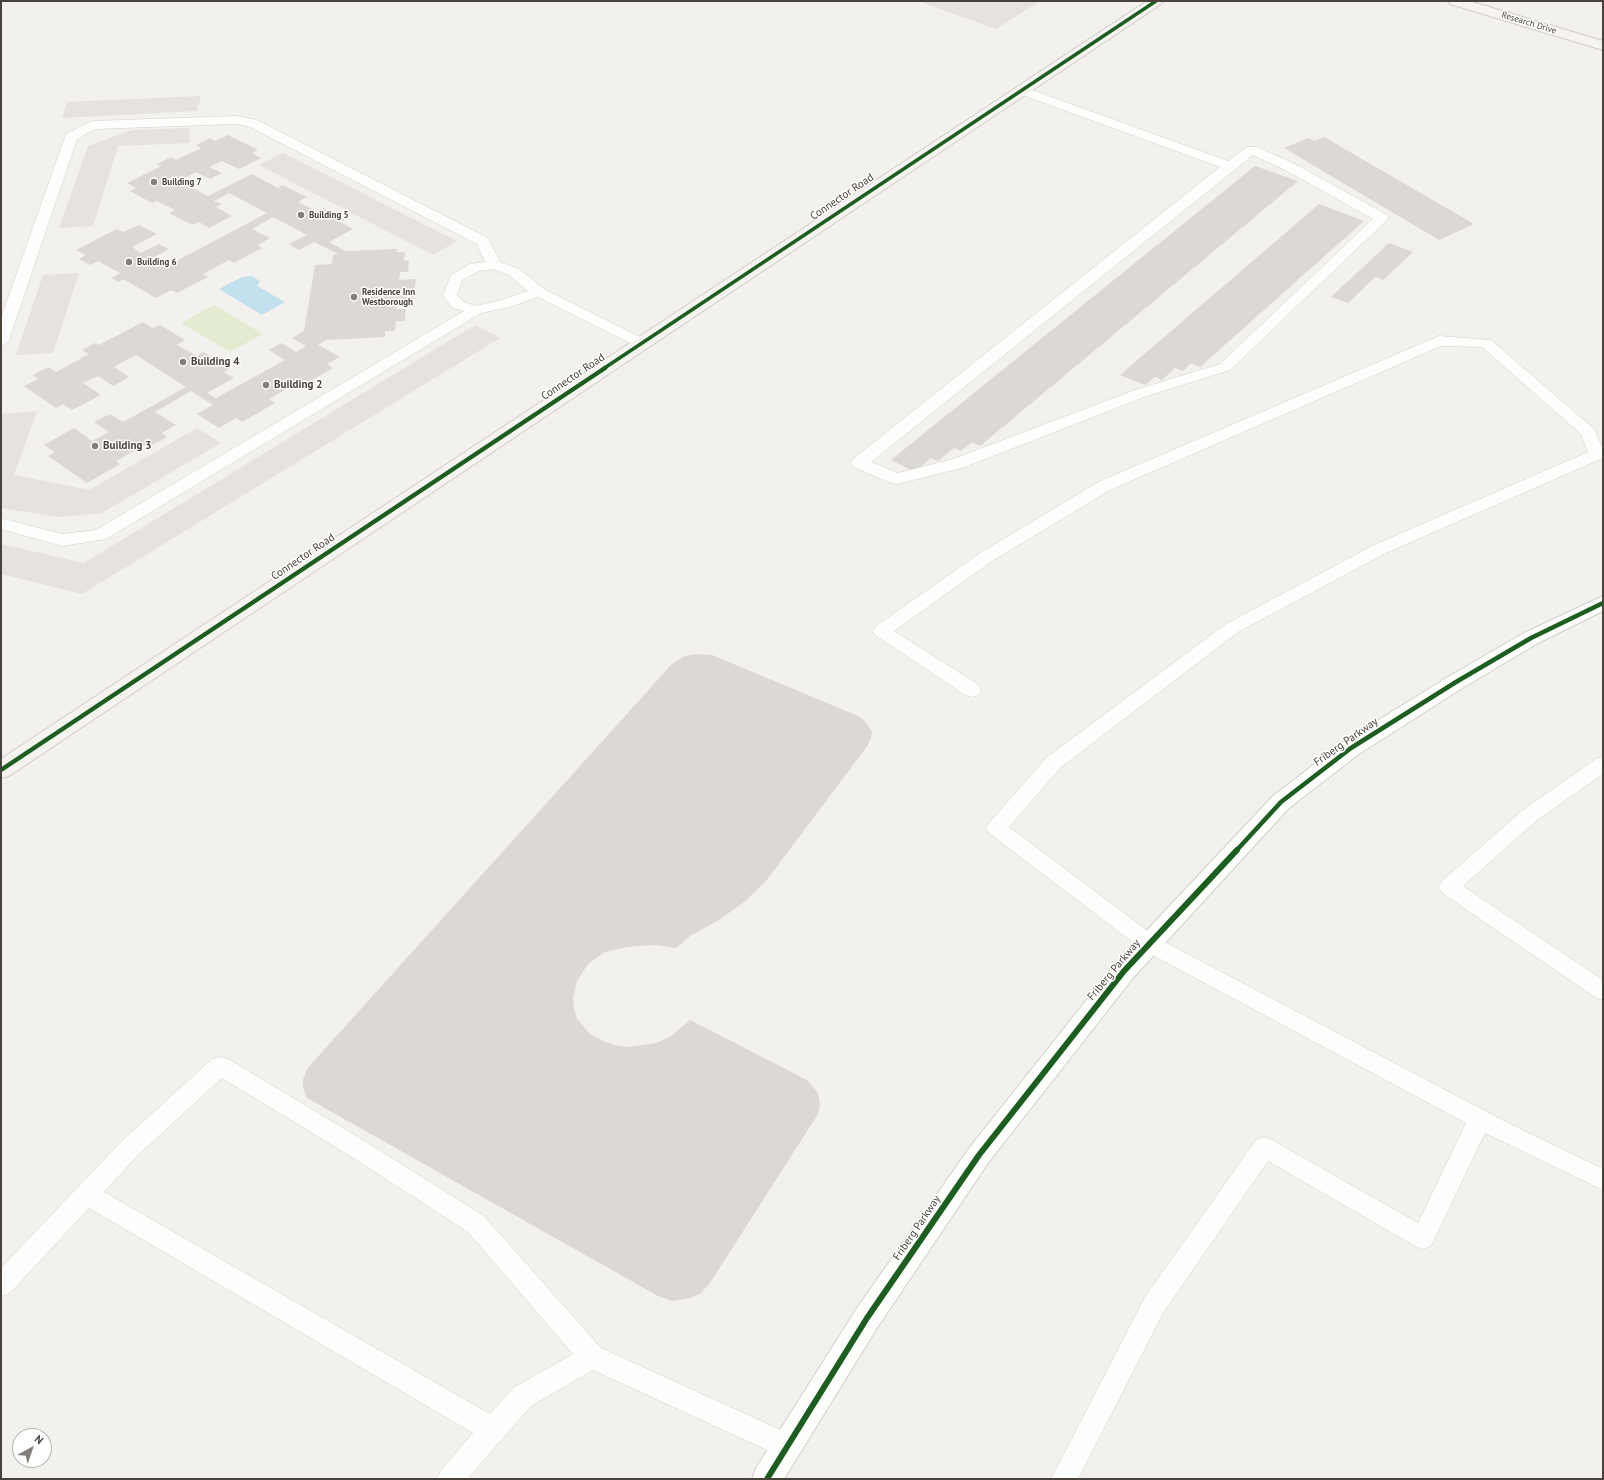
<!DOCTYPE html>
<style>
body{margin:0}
#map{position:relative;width:1604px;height:1480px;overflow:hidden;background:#f3f1ee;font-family:"PT Sans",sans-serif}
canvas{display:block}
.frame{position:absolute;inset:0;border:2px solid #49423a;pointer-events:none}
.north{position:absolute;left:12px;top:1428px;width:40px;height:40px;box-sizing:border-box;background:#fff;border:1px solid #b6b3b0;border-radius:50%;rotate:40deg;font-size:11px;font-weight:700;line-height:16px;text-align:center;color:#49423a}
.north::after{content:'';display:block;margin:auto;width:14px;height:18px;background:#847f79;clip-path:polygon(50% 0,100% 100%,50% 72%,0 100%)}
</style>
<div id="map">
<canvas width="1604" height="1480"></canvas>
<div class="frame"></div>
<div class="north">N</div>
</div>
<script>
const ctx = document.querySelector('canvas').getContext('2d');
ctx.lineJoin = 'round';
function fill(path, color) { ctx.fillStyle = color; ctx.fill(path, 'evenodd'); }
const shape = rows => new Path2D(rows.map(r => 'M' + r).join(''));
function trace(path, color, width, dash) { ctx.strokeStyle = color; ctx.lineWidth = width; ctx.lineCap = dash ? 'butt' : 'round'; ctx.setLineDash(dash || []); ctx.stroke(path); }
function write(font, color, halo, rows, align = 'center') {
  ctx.font = font + ' "PT Sans",sans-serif'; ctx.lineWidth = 3; ctx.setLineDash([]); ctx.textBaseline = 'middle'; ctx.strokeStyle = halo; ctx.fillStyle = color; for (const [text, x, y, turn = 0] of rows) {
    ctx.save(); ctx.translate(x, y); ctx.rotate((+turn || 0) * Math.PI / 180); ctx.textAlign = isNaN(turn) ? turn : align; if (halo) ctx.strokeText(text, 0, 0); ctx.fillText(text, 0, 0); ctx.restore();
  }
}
const green = shape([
 [214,305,263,334,230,352,181,323]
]);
const parking = shape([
 [918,1,1040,1,996,29],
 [201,96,197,111,62,118,67,102],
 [190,128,189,143,118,146,93,226,59,228,88,146,132,130],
 [283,153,457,241,433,255,259,165],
 [79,273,53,353,16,355,43,275],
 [475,325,500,338,82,594,1,574,1,544,84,563],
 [37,411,14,475,89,490,197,428,221,443,102,513,58,517,1,508,1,414]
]);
const water = shape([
 [252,276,260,281,257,286,285,302,262,315,219,289,242,277]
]);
const building = shape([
 [228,135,258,150,252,153,261,158,239,169,222,161,209,167,222,173,210,179,196,172,179,181,208,196,252,174,278,188,282,185,307,197,298,202,318,212,324,208,345,219,340,222,353,229,329,242,346,251,397,249,396,252,405,252,404,261,409,260,408,272,400,272,399,280,416,279,413,301,397,302,396,309,406,309,405,321,396,321,395,331,385,331,385,337,326,340,318,345,340,357,327,364,333,368,300,387,296,384,269,399,275,403,242,422,236,418,219,428,197,414,213,405,191,391,155,412,176,425,162,433,167,437,150,446,147,444,116,461,120,464,87,483,48,456,55,452,44,445,74,428,92,441,109,432,94,422,110,414,123,422,186,387,136,355,114,367,129,377,113,386,98,376,83,383,101,395,72,410,63,404,56,408,24,386,38,379,33,375,48,367,56,372,89,354,82,350,95,343,99,345,143,322,152,328,160,325,185,340,177,345,197,356,204,352,231,368,224,372,234,378,207,393,216,398,285,360,269,350,281,343,296,352,306,346,292,338,304,331,315,265,332,264,333,255,338,254,314,242,299,250,289,244,307,235,273,217,252,229,270,238,258,245,262,248,234,263,229,260,203,274,208,277,177,293,171,290,156,298,123,279,119,282,111,278,120,273,98,261,90,265,79,259,86,255,76,250,117,229,123,232,139,225,157,234,132,247,141,253,159,244,169,249,152,258,167,266,267,213,229,193,214,201,222,204,216,207,232,216,209,228,199,222,192,225,169,213,175,210,157,201,152,203,130,191,136,188,127,183,161,166,157,164,171,157,176,160,201,148,196,145,210,138,215,141],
 [1324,137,1474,224,1439,240,1284,148,1309,138,1314,141],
 [1255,166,1298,181,980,446,972,442,961,451,954,448,938,461,931,458,915,472,891,460],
 [1319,204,1364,221,1200,367,1191,363,1183,371,1175,368,1162,380,1155,377,1145,385,1120,375],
 [1389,243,1413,252,1383,280,1375,277,1348,303,1331,297],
 [696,654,712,655,858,716,864,720,872,732,871,738,868,745,766,881,744,902,719,920,690,936,676,948,655,945,627,947,605,952,588,964,577,981,573,998,574,1009,577,1019,590,1034,601,1040,614,1045,627,1047,657,1043,671,1036,690,1020,807,1080,818,1093,820,1105,818,1114,710,1283,700,1294,690,1298,672,1301,658,1296,307,1098,303,1087,303,1079,307,1070,313,1062,672,664,685,656]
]);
const lane = shape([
 [1021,86,1228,161,1247,147,1257,147,1297,165,1387,215,1389,218,1230,370,1147,396,965,467,897,484,891,483,853,467,851,463,853,459,1220,167,1017,93,1015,90,1017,87,1021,86],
 [1253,155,1287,171,1373,219,1220,364,1135,390,953,459,898,473,871,462,1253,155],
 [236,116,257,120,488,238,500,262,519,269,544,289,646,340,649,343,646,346,641,348,636,346,538,297,510,307,481,313,106,539,62,546,1,529,1,518,62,534,96,530,464,311,453,308,443,296,451,275,470,264,485,262,477,244,248,126,236,124,95,129,77,139,9,340,6,343,1,345,1,318,66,134,92,121,236,116],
 [493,269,509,275,528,291,501,300,476,306,463,302,457,295,462,280,479,271,493,269],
 [1439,336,1491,340,1594,429,1603,449,1603,458,1386,553,1238,632,1060,768,1009,827,1157,938,1508,1123,1603,1169,1603,1190,1485,1133,1431,1246,1423,1249,1415,1246,1268,1161,1163,1313,1078,1479,1051,1479,1145,1297,1256,1140,1264,1137,1272,1140,1418,1223,1466,1123,1143,950,989,833,986,828,989,823,1046,758,1226,624,1374,545,1588,452,1581,434,1482,347,1441,346,1110,490,992,561,894,631,979,685,981,690,979,695,972,697,965,695,875,635,872,631,875,627,980,553,1098,482,1439,336],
 [1603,757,1603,774,1537,820,1463,886,1603,980,1603,1000,1595,997,1442,893,1439,887,1442,881,1523,810,1596,759,1603,757],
 [220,1057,228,1059,371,1145,484,1216,601,1348,796,1437,800,1446,796,1455,787,1459,778,1455,593,1370,531,1406,467,1479,437,1479,441,1470,473,1433,89,1208,10,1293,1,1296,1,1268,121,1142,212,1059,220,1057],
 [222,1078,355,1159,468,1232,573,1354,513,1388,490,1414,104,1192,137,1156,222,1078]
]);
const street = shape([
 [1603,596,1603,611,1538,643,1464,687,1359,754,1289,808,1133,978,988,1163,877,1328,784,1479,752,1479,756,1468,857,1308,970,1147,1115,964,1273,796,1343,742,1448,677,1524,633,1603,596]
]);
const secondary = shape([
 [1147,1,1163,1,1161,4,9,776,1,778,1,759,1147,1],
 [1448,1,1469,1,1603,41,1603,50,1450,4,1448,1]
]);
const cyclewayFar2 = shape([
 [603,369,1156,1]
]);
const cyclewayFar1 = shape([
 [1,770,605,368],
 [1236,851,1281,802,1351,748,1456,682,1531,638,1603,603]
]);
const cycleway = shape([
 [767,1479,867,1318,979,1155,1124,971,1237,850]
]);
const markers = [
 [154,182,4,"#847f79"],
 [301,215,4,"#847f79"],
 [129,262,4,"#847f79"],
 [354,297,4,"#847f79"],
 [183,362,4,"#847f79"],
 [266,385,4,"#847f79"],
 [95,446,4,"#847f79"]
];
const farStreetnames = [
 ["Research Drive",1529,23,17]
];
const farPoinames = [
 ["Building 7",162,182],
 ["Building 5",309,215],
 ["Building 6",137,262],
 ["Residence Inn",362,292],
 ["Westborough",362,302]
];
const streetNames = [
 ["Connector Road",842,197,-34],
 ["Connector Road",573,377,-34],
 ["Connector Road",303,557,-34],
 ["Friberg Parkway",1346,742,-35],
 ["Friberg Parkway",1114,970,-50],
 ["Friberg Parkway",917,1228,-56]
];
const poiNames = [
 ["Building 4",191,362],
 ["Building 2",274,385],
 ["Building 3",103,446]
];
fill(green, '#e3ebd0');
fill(parking, '#e5e2df');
fill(water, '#c2e0ed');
fill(building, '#dbd8d5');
trace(lane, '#d1cfcc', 1);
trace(street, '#d1cfcc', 2);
trace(secondary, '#d1cdc5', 2);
fill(lane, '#fdfdfc');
fill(street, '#fdfdfc');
fill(secondary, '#f6f4f1');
trace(cyclewayFar2, '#1b5e20', 3.5);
trace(cyclewayFar1, '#1b5e20', 4.5);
trace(cycleway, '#1b5e20', 6);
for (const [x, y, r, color] of markers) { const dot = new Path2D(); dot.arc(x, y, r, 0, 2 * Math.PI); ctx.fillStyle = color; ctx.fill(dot); trace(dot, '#fff', 1.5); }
write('9px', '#49423a', '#fff', farStreetnames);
write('bold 9px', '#49423a', '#fff', farPoinames, 'left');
write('11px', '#49423a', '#fff', streetNames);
write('bold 11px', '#49423a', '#fff', poiNames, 'left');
</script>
